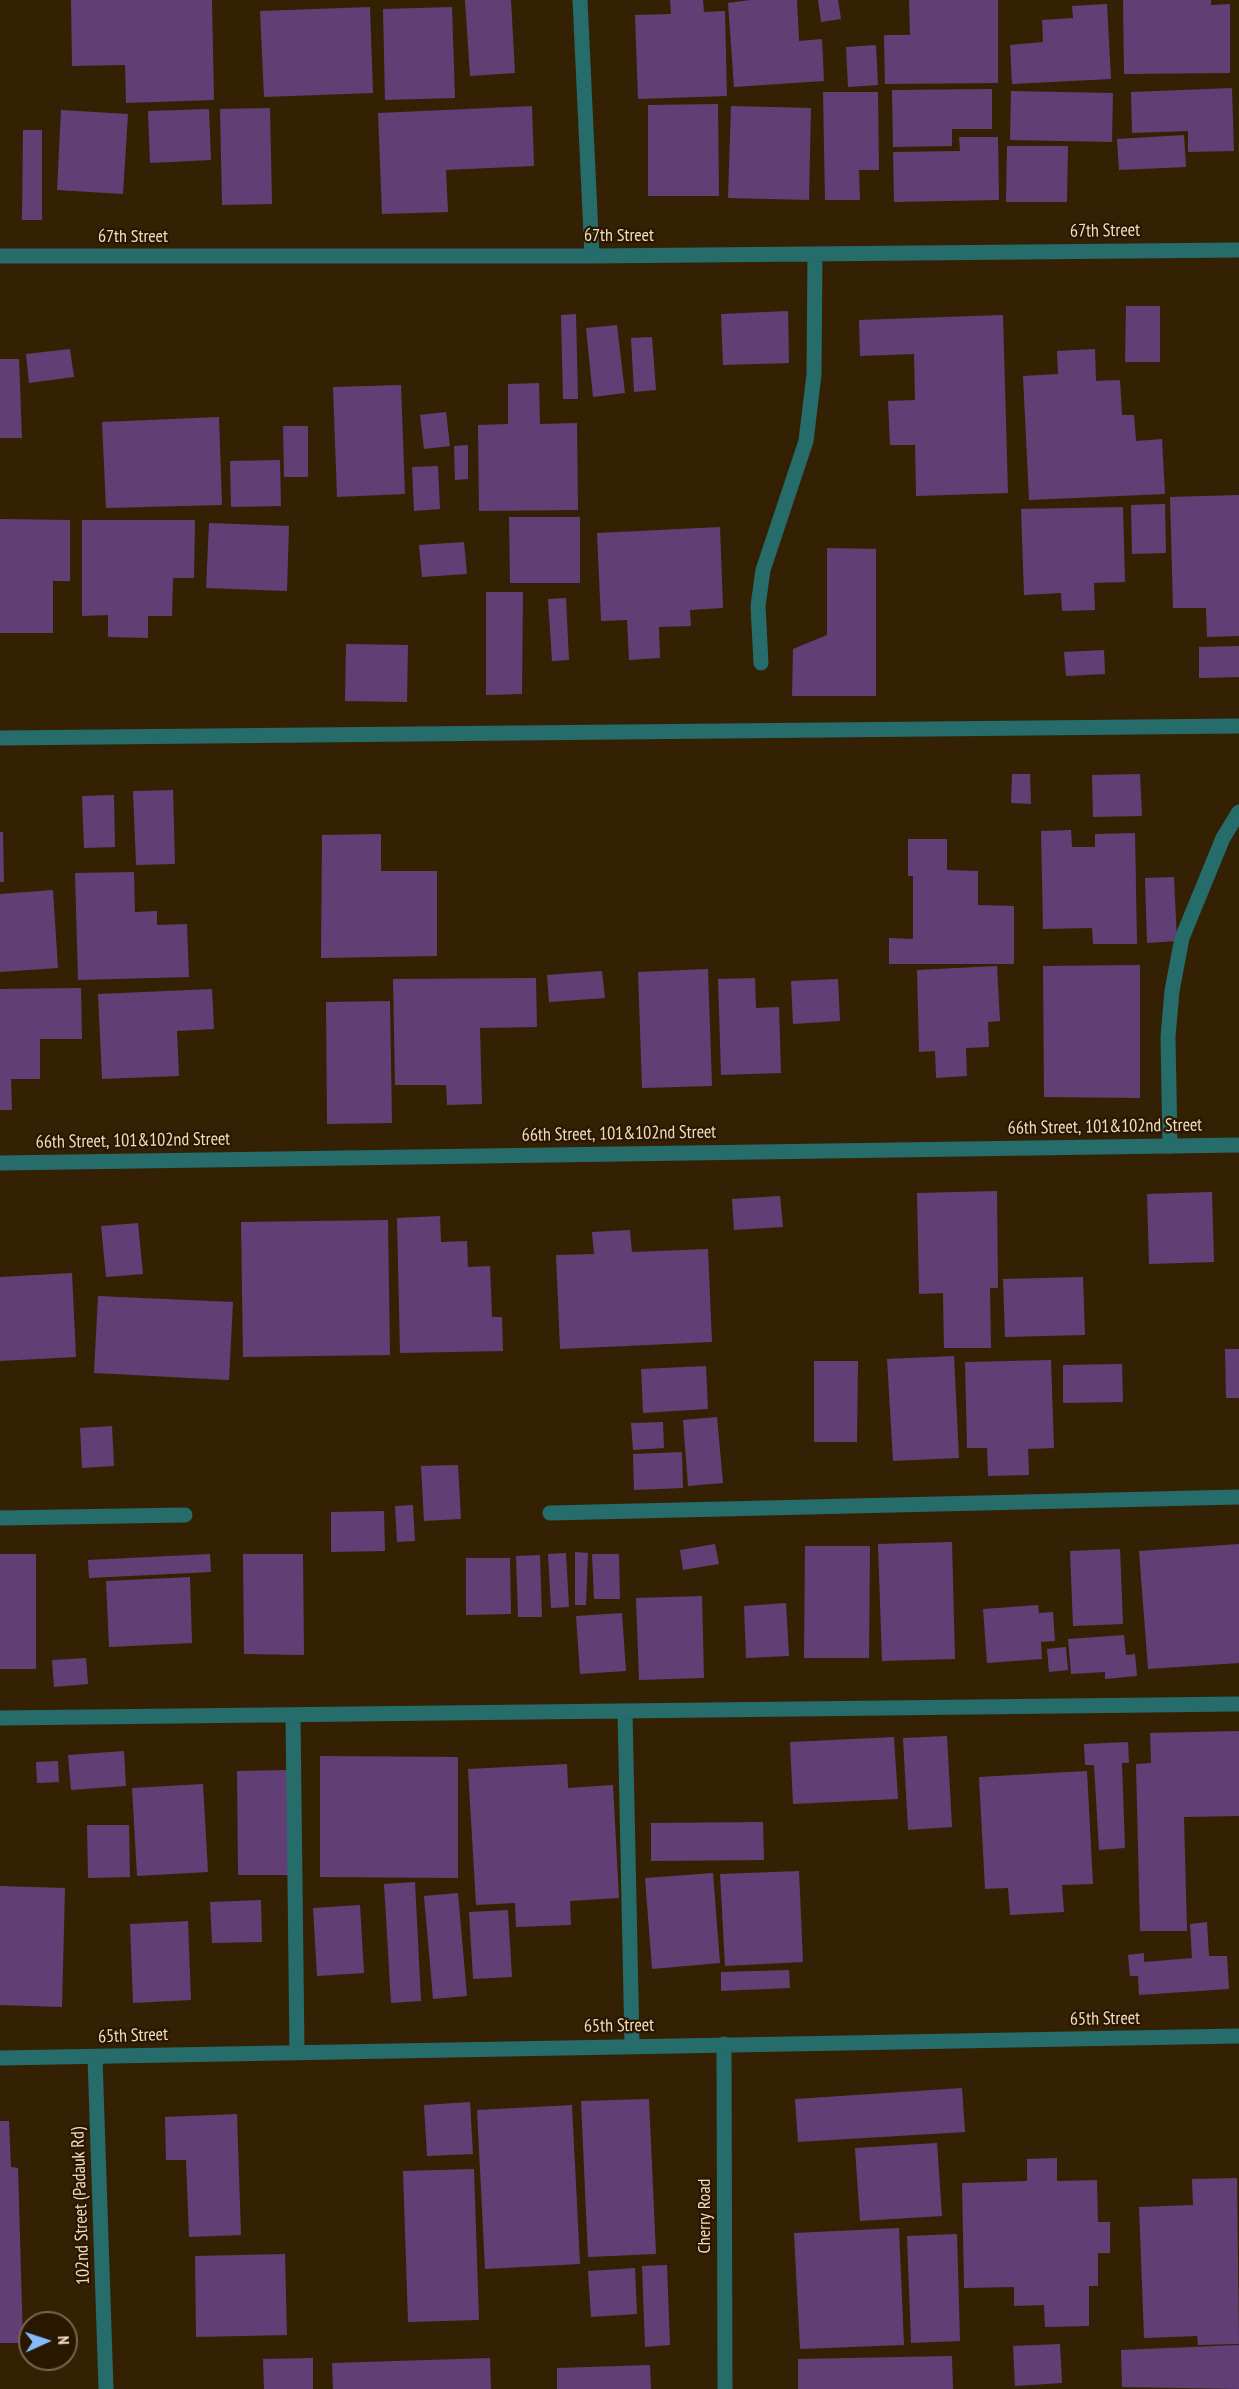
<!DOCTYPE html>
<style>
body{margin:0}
#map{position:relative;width:1239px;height:2389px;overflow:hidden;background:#342104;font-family:"PT Sans Narrow",sans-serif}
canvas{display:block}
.north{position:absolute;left:18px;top:2311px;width:60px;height:60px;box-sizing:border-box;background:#2a1700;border:2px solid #7a664e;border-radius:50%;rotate:87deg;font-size:16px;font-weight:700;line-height:24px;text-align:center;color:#f2dcc2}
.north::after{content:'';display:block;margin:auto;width:21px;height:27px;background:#85bbfb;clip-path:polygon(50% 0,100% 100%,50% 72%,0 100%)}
</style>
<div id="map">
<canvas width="1239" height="2389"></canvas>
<div class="north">N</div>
</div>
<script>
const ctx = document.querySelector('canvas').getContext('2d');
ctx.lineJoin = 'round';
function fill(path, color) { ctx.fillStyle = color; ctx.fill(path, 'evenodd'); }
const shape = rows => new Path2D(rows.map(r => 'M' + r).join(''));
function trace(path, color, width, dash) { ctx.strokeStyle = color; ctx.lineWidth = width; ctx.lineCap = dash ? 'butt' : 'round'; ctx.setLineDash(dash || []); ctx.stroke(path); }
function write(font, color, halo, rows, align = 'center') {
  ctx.font = font + ' "PT Sans Narrow",sans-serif'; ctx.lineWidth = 4.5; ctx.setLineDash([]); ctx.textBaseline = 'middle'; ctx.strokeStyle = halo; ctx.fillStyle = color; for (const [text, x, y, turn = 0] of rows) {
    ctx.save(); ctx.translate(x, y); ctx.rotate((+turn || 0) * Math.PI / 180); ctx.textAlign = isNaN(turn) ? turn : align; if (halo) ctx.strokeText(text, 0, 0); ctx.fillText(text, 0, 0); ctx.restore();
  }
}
const building = shape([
 [71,0,212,0,214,100,126,103,125,65,72,66],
 [465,0,511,0,515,73,470,76],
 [670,0,703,0,704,12,725,11,727,96,638,99,635,15,671,14],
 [750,0,797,0,799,41,822,39,824,81,734,87,728,3],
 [818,0,838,0,841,19,821,22],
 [909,0,998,0,998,83,885,84,884,35,910,35],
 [1123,0,1211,0,1211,5,1230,4,1230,73,1124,74],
 [1107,4,1111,79,1012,84,1010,45,1043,42,1042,20,1073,18,1072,6],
 [370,7,373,93,264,97,260,11],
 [452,7,455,98,385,100,383,9],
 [876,45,878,85,848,87,846,47],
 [1232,88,1234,151,1188,152,1188,131,1132,133,1131,92],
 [992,89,992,129,952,129,952,146,893,147,892,90],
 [1011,91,1113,93,1112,142,1010,140],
 [823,92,878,92,879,170,859,170,860,200,825,200],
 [718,104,719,196,648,196,648,105],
 [532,106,534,166,446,170,448,212,382,214,378,113],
 [731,106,811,108,809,200,728,198],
 [270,108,272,204,222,205,220,109],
 [209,109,211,160,150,163,148,111],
 [61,110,128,114,123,194,57,190],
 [23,130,42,130,42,220,22,220],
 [1184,135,1186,167,1119,170,1117,139],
 [959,137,998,137,999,200,894,202,893,152,960,151],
 [1007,146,1068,146,1067,202,1006,202],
 [1126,306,1160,306,1160,362,1125,362],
 [788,311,789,363,723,365,721,314],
 [576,314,578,399,563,399,561,315],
 [1003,315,1008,493,916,496,915,445,890,445,888,401,915,400,914,354,860,356,859,320],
 [617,325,625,393,593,397,586,328],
 [652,337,656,390,634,392,631,338],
 [70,349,74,377,29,383,26,354],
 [1095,349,1096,381,1120,380,1122,415,1134,415,1136,441,1162,439,1165,494,1029,500,1023,376,1058,374,1057,351],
 [0,359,19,359,22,438,0,438],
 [539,383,540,424,577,423,578,510,479,511,478,425,508,424,508,384],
 [401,385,405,494,337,497,333,387],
 [446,412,450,446,424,449,420,415],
 [219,417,222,505,106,508,102,422],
 [283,426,308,426,308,477,284,477],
 [468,445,468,479,455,480,454,446],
 [280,460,281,506,231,507,230,461],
 [438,466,440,509,414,511,412,467],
 [1239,495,1239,636,1207,637,1206,608,1173,608,1170,497],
 [1165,504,1166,553,1132,554,1131,505],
 [1123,507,1125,582,1094,583,1095,610,1062,611,1061,593,1024,595,1021,509],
 [509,517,580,517,580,583,510,583],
 [0,519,70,520,70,581,53,581,53,633,0,633],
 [82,520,195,520,194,578,173,578,172,616,148,616,148,638,108,637,108,615,82,616],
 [209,523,289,526,287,591,206,588],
 [720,527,723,608,690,610,691,626,659,627,660,658,629,660,627,620,601,621,597,533],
 [464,542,467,574,422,577,419,545],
 [827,548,876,549,876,696,792,696,793,649,827,635],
 [486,592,523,592,522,694,486,695],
 [566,598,569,660,552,661,548,599],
 [346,644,408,645,407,702,345,701],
 [1239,646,1239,677,1199,678,1199,647],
 [1104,650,1105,674,1066,676,1064,652],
 [1012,774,1030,774,1031,804,1011,803],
 [1140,774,1142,816,1093,817,1092,775],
 [173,790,175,864,136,865,133,791],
 [114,795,115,847,84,848,82,796],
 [1071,830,1072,847,1095,847,1095,834,1135,833,1137,944,1093,944,1092,928,1043,929,1041,831],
 [0,832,3,832,4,882,0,882],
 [381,834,381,871,437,871,437,956,321,958,322,835],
 [908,839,947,839,947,870,978,871,978,905,1014,906,1014,964,889,964,889,938,913,939,913,876,908,876],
 [134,872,135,912,157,911,157,925,187,924,189,977,78,980,75,873],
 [1174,877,1177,941,1147,943,1145,878],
 [53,890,58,968,0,972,0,894],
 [1140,965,1140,1098,1044,1097,1043,966],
 [997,966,1000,1021,988,1022,989,1047,966,1048,967,1076,936,1078,935,1051,919,1052,917,970],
 [708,969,712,1086,642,1088,638,972],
 [602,971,605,998,549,1002,547,975],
 [536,978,537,1027,480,1028,482,1104,447,1105,446,1085,395,1085,393,979],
 [755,978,756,1008,779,1007,781,1073,721,1075,718,979],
 [838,979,840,1021,793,1024,791,981],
 [81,988,82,1039,40,1039,40,1079,11,1079,12,1110,0,1110,0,989],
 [212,989,214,1029,177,1031,179,1076,102,1079,98,994],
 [390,1001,392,1123,327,1124,326,1002],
 [997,1191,998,1288,990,1288,991,1348,944,1348,943,1293,919,1294,917,1193],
 [1212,1192,1214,1262,1149,1264,1147,1194],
 [780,1196,783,1227,734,1230,732,1199],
 [440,1216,441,1242,467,1241,468,1267,490,1266,492,1317,502,1317,503,1351,400,1353,397,1218],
 [388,1220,390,1355,243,1357,241,1222],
 [138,1223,143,1274,106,1277,101,1226],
 [630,1230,632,1252,708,1249,712,1342,560,1349,556,1255,594,1254,592,1232],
 [72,1273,76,1357,0,1361,0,1277],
 [1083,1277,1085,1335,1005,1337,1003,1279],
 [98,1296,233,1302,229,1380,94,1373],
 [1225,1349,1239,1349,1239,1398,1226,1398],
 [954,1356,959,1458,893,1461,887,1359],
 [1051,1360,1054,1448,1028,1449,1029,1475,988,1476,987,1448,967,1448,965,1362],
 [814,1361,858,1361,857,1442,814,1442],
 [1122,1364,1123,1402,1063,1403,1063,1365],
 [706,1366,708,1409,643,1413,641,1369],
 [717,1417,723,1483,688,1486,683,1420],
 [663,1422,664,1448,633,1450,631,1423],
 [112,1426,114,1466,82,1468,80,1428],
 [682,1452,683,1488,634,1490,633,1454],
 [458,1465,461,1519,424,1521,421,1466],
 [413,1505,415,1541,397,1542,395,1506],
 [384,1511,385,1551,331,1552,331,1512],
 [952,1542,955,1659,882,1661,878,1544],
 [715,1544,719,1564,683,1570,680,1550],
 [1239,1544,1239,1663,1148,1669,1139,1551],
 [805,1546,870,1546,869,1658,804,1658],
 [1120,1549,1123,1624,1073,1626,1070,1551],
 [575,1552,588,1553,586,1605,575,1605],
 [566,1553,569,1607,551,1608,548,1554],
 [0,1554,36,1554,36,1669,0,1669],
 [210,1554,211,1572,89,1578,88,1560],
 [243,1554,303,1554,304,1655,244,1654],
 [592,1554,619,1554,620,1599,594,1599],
 [540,1555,542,1617,518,1617,516,1556],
 [466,1558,510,1558,511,1614,466,1615],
 [190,1577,192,1643,109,1647,106,1581],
 [702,1596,704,1678,639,1680,636,1598],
 [786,1603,789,1656,746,1658,744,1606],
 [1038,1605,1039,1613,1053,1612,1055,1641,1041,1642,1042,1659,987,1663,983,1609],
 [622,1613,626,1671,580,1674,576,1616],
 [1124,1635,1126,1655,1135,1654,1137,1676,1105,1679,1105,1672,1071,1674,1068,1639],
 [1066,1647,1068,1670,1049,1672,1047,1649],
 [86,1658,88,1684,54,1687,52,1660],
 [1239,1731,1239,1816,1184,1817,1187,1931,1140,1931,1136,1764,1151,1763,1150,1733],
 [947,1736,952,1827,908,1830,903,1738],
 [894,1737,898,1799,793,1804,790,1742],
 [1128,1742,1129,1763,1122,1763,1125,1848,1099,1850,1094,1765,1085,1765,1084,1744],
 [124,1751,126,1786,71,1790,68,1755],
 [320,1756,458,1757,458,1878,320,1877],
 [58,1761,59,1782,37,1783,36,1762],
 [567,1764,568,1788,613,1785,619,1898,570,1901,571,1925,516,1927,515,1903,476,1905,468,1769],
 [287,1770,289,1875,238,1875,237,1771],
 [1087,1771,1093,1884,1062,1885,1064,1912,1010,1915,1008,1888,985,1889,979,1777],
 [203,1784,208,1872,137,1876,132,1788],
 [763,1822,764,1860,651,1861,651,1823],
 [87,1825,129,1825,130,1877,88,1878],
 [799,1871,803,1962,725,1966,720,1874],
 [713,1873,720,1963,652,1969,645,1878],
 [415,1882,421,2001,391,2003,384,1884],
 [0,1886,65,1888,62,2007,0,2005],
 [458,1893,467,1996,433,1999,424,1896],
 [261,1900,262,1942,212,1943,210,1902],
 [360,1905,364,1973,317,1976,313,1908],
 [508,1910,512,1977,473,1979,469,1912],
 [188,1921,191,2000,133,2003,130,1924],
 [1207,1922,1209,1956,1227,1956,1229,1989,1139,1995,1138,1976,1130,1976,1128,1955,1144,1953,1144,1962,1192,1958,1190,1924],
 [789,1970,790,1988,721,1991,721,1972],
 [962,2088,965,2132,798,2142,795,2099],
 [649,2099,656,2254,588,2257,581,2101],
 [470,2102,473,2154,427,2156,424,2105],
 [572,2105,580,2264,485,2269,477,2110],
 [237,2114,241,2235,189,2237,186,2160,166,2160,165,2117],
 [0,2121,9,2121,11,2167,18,2168,23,2343,0,2343],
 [937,2143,942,2216,860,2221,855,2148],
 [1057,2158,1057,2181,1097,2180,1098,2222,1110,2222,1110,2253,1098,2253,1098,2286,1089,2286,1089,2326,1045,2327,1044,2305,1014,2306,1014,2287,964,2288,962,2183,1027,2181,1027,2159],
 [474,2169,479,2320,408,2322,403,2171],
 [1237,2178,1239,2344,1198,2345,1197,2336,1144,2338,1139,2207,1193,2205,1192,2179],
 [899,2228,904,2345,800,2349,794,2233],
 [957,2234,960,2341,911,2343,907,2236],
 [285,2254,287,2335,196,2337,195,2256],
 [667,2265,670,2345,645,2347,642,2266],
 [635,2268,637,2314,591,2317,588,2271],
 [1060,2344,1062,2383,1015,2386,1013,2346],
 [1239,2345,1239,2389,1122,2387,1121,2350],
 [952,2356,953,2389,798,2389,798,2359],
 [313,2358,313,2389,264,2389,263,2359],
 [490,2358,491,2389,333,2389,332,2363],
 [650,2365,651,2389,557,2389,557,2368]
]);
const minor = shape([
 [580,0,592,256],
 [0,256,592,256,1239,250],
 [761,663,758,606,763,570,806,441,814,374,815,254],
 [0,738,1239,726],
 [1170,1146,1168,1037,1172,991,1182,938,1223,838,1239,812],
 [550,1513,1239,1497],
 [0,1518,185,1515],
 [625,1711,632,2045],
 [293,1715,297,2051],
 [0,1718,1239,1704],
 [724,2044,725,2389],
 [95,2057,106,2389]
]);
const tertiary = shape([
 [0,1163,1239,1145],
 [0,2058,1239,2036]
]);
const streetNames = [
 ["67th Street",1105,231,-1],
 ["67th Street",619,236],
 ["67th Street",133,237],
 ["66th Street, 101&102nd Street",1105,1127,-1],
 ["66th Street, 101&102nd Street",619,1134,-1],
 ["66th Street, 101&102nd Street",133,1141,-1],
 ["65th Street",1105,2019,-1],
 ["65th Street",619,2026,-1],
 ["65th Street",133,2036,-2],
 ["102nd Street (Padauk Rd)",81,2206,-92],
 ["Cherry Road",705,2216,-90]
];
fill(building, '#613f74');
trace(minor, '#266c6a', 15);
trace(tertiary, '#266c6a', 15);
write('18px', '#f2dcc2', '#2a1700', streetNames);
</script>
